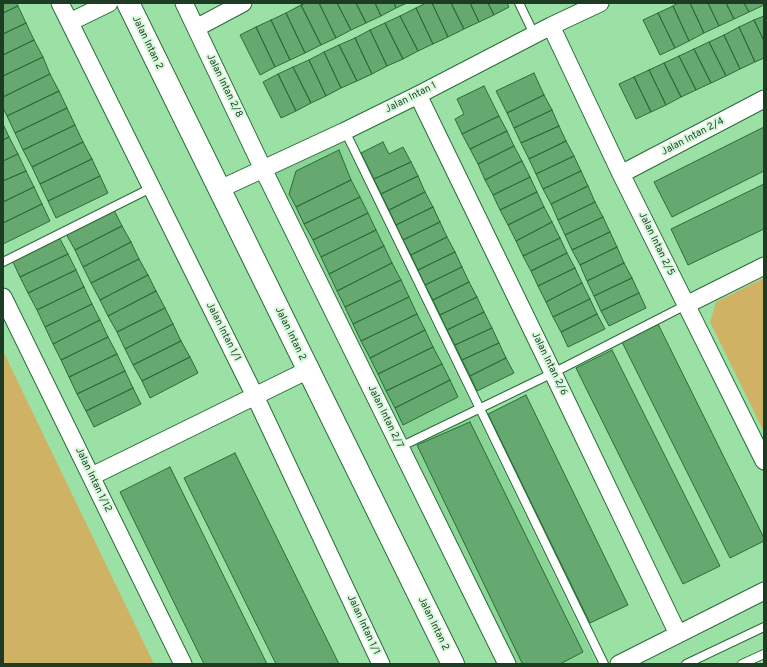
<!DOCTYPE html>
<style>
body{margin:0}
#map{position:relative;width:767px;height:667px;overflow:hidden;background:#9be1a5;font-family:Overpass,sans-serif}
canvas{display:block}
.frame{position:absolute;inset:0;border:4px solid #1e3b23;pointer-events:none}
</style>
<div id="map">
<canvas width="767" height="667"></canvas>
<div class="frame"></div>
</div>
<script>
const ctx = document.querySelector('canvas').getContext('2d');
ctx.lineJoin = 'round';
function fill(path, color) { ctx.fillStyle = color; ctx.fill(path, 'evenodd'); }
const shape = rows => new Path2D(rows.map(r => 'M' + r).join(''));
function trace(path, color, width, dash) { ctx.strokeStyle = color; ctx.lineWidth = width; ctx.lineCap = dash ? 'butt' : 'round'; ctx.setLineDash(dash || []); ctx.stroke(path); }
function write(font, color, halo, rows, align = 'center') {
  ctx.font = font + ' Overpass,sans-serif'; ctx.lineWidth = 4; ctx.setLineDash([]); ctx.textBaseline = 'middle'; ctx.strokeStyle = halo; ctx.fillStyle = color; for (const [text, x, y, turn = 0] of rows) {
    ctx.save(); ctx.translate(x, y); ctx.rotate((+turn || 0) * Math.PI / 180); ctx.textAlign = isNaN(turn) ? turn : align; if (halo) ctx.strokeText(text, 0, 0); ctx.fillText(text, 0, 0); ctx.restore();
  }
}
const built = shape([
 [343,139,597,664,516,664,274,172]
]);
const green = shape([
 [764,278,764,432,710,322,716,302],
 [3,351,154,664,3,664]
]);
const building = shape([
 [3,3,16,3,18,6,3,13,3,3],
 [306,3,319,3,336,38,321,45,301,5,306,3],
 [319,3,337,3,351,30,336,38,319,3],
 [337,3,356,3,366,23,351,30,337,3],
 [356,3,375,3,381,16,366,23,356,3],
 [375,3,394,3,396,8,381,16,375,3],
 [394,3,407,3,396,8,394,3],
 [426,3,432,3,448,37,433,44,416,8,426,3],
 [432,3,451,3,464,29,448,37,432,3],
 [451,3,470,3,479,22,464,29,451,3],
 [470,3,488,3,494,15,479,22,470,3],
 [488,3,507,3,509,7,494,15,488,3],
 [678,3,690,3,704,33,689,41,673,6,678,3],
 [690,3,708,3,719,26,704,33,690,3],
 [708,3,726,3,734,19,719,26,708,3],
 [726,3,744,3,749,12,734,19,726,3],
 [744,3,763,3,764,5,749,12,744,3],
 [301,5,321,45,305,53,286,13,301,5],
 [18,6,26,23,3,34,3,13,18,6],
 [673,6,689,41,675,48,658,13,673,6],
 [416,8,433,44,418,51,400,16,416,8],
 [286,13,305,53,290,60,271,20,286,13],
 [658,13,675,48,660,55,643,20,658,13],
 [400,16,418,51,403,59,385,23,400,16],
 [764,16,764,41,754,20,764,16],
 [271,20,290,60,275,67,256,27,271,20],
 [754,20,764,41,764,58,755,62,739,27,754,20],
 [26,23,34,40,3,55,3,34,26,23],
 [385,23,403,59,387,66,370,30,385,23],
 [256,27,275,67,260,75,240,35,256,27],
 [739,27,755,62,740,69,724,35,739,27],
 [370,30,387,66,372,74,355,38,370,30],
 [724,35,740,69,726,76,709,42,724,35],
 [355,38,372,74,357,81,339,45,355,38],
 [34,40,43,57,3,76,3,55,34,40],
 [709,42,726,76,711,83,694,49,709,42],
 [339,45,357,81,341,88,324,52,339,45],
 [694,49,711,83,696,90,679,56,694,49],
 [324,52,341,88,326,96,309,60,324,52],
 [679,56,696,90,681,97,664,63,679,56],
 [43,57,50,74,3,97,3,76,43,57],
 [309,60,326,96,311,103,293,67,309,60],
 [664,63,681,97,666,105,649,70,664,63],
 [293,67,311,103,296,111,278,74,293,67],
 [649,70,666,105,651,112,634,77,649,70],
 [534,73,544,95,507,113,496,91,534,73],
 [50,74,59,91,7,116,3,108,3,97,50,74],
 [278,74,296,111,281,118,263,82,278,74],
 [634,77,651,112,636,119,619,84,634,77],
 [484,86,499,116,462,134,455,119,464,114,457,99,484,86],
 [59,91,67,108,15,133,7,116,59,91],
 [544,95,552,110,514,128,507,113,544,95],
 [67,108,75,125,23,150,15,133,67,108],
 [552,110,559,126,521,143,514,128,552,110],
 [499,116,507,131,470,149,462,134,499,116],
 [3,124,9,137,3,140,3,124],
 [75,125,83,142,32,167,23,150,75,125],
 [559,126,566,141,529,159,521,143,559,126],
 [764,127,764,171,672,217,654,182,764,127],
 [507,131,514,146,478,164,470,149,507,131],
 [9,137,18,154,3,161,3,140,9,137],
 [566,141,574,156,536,174,529,159,566,141],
 [83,142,92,159,40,184,32,167,83,142],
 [383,142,389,154,403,147,411,162,374,179,361,153,383,142],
 [514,146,522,161,485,180,478,164,514,146],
 [339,150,351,180,296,207,289,194,296,171,339,150],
 [18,154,26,171,3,181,3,161,18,154],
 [574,156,581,171,543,189,536,174,574,156],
 [92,159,100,176,48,201,40,184,92,159],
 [522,161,530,177,493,195,485,180,522,161],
 [411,162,418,176,381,194,374,179,411,162],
 [26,171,34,187,3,202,3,181,26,171],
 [581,171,588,186,551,204,543,189,581,171],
 [100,176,108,193,56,218,48,201,100,176],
 [418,176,425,192,389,210,381,194,418,176],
 [530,177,537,192,500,210,493,195,530,177],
 [351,180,360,197,304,224,296,207,351,180],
 [764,184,764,229,688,265,671,229,764,184],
 [588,186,595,202,558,220,551,204,588,186],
 [34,187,42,204,3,223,3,202,34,187],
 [425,192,433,207,396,225,389,210,425,192],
 [537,192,544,207,508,225,500,210,537,192],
 [360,197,368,213,313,240,304,224,360,197],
 [595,202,603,217,565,235,558,220,595,202],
 [42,204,50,221,3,244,3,223,42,204],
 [433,207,440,222,403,240,396,225,433,207],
 [544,207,552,222,516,241,508,225,544,207],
 [114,210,122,226,75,250,66,234,114,210],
 [368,213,376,230,321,257,313,240,368,213],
 [603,217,610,232,572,250,565,235,603,217],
 [440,222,447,237,411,255,403,240,440,222],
 [552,222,560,238,523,256,516,241,552,222],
 [122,226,131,242,83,267,75,250,122,226],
 [376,230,384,246,329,274,321,257,376,230],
 [610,232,617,247,580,265,572,250,610,232],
 [59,237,68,254,20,277,12,260,59,237],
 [447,237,455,252,418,270,411,255,447,237],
 [560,238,567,253,531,271,523,256,560,238],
 [131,242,139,259,91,283,83,267,131,242],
 [384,246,392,263,337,291,329,274,384,246],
 [617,247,624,263,587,281,580,265,617,247],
 [455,252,462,267,425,285,418,270,455,252],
 [567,253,575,268,538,286,531,271,567,253],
 [68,254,76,270,28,293,20,277,68,254],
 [139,259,148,275,100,300,91,283,139,259],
 [392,263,401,280,345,307,337,291,392,263],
 [624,263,632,278,594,296,587,281,624,263],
 [462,267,469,282,433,300,425,285,462,267],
 [575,268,582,283,546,302,538,286,575,268],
 [76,270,84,287,37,310,28,293,76,270],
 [148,275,156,291,108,316,100,300,148,275],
 [632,278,639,293,601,311,594,296,632,278],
 [401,280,409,297,353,324,345,307,401,280],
 [469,282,477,297,440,315,433,300,469,282],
 [582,283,590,299,553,317,546,302,582,283],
 [84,287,92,304,45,327,37,310,84,287],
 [156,291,165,308,117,332,108,316,156,291],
 [639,293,646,308,609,326,601,311,639,293],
 [409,297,417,314,361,341,353,324,409,297],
 [477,297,484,312,447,330,440,315,477,297],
 [590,299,597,314,561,332,553,317,590,299],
 [92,304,100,320,53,344,45,327,92,304],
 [165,308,173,324,125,349,117,332,165,308],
 [484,312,492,328,455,345,447,330,484,312],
 [417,314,425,330,370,358,361,341,417,314],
 [597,314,605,329,568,347,561,332,597,314],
 [100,320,108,337,61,360,53,344,100,320],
 [173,324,181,341,133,365,125,349,173,324],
 [658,324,764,538,764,541,730,558,622,342,658,324],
 [492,328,499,343,462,360,455,345,492,328],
 [425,330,433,347,378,374,370,358,425,330],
 [108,337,117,354,69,377,61,360,108,337],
 [181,341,190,357,142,381,133,365,181,341],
 [499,343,506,358,470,376,462,360,499,343],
 [433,347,442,364,386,391,378,374,433,347],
 [612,350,720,566,683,584,576,368,612,350],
 [117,354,125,371,77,394,69,377,117,354],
 [190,357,198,373,150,398,142,381,190,357],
 [506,358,514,373,477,391,470,376,506,358],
 [442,364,450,380,395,408,386,391,442,364],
 [125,371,133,388,86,411,77,394,125,371],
 [450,380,458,397,403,425,395,408,450,380],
 [133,388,141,404,94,427,86,411,133,388],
 [526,395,628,605,590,623,488,414,526,395],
 [470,422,583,652,560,664,525,664,522,663,417,445,470,422],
 [235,453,339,664,276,664,184,478,235,453],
 [170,467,267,664,204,664,120,492,170,467]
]);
const lane = shape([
 [519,3,534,34],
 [345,131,604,664],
 [3,262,151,188],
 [400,447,553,373,686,305],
 [686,664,764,627],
 [742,664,764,654]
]);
const street = shape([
 [60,3,255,396,381,664],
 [184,3,263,169,507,664],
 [70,22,109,3],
 [551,26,621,174,764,461],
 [196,28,243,3],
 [418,95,553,373,678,634],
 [621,174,764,99],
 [220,189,345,131,418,95,551,26,600,3],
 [3,297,183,664],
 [686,305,764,266],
 [92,476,308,370],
 [619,664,764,591]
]);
const secondary = shape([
 [128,3,453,664]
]);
const streetNames = [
 ["Jalan Intan 2",147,43,64],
 ["Jalan Intan 2/8",224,86,64],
 ["Jalan Intan 1",411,98,-27],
 ["Jalan Intan 2/4",693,137,-28],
 ["Jalan Intan 2/5",656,244,64],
 ["Jalan Intan 1/1",223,332,63],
 ["Jalan Intan 2",290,334,64],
 ["Jalan Intan 2/6",549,364,64],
 ["Jalan Intan 2/7",385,417,64],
 ["Jalan Intan 1/12",93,480,64],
 ["Jalan Intan 2",433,624,64],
 ["Jalan Intan 1/1",363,625,65]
];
fill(built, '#8ad595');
fill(green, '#d0b264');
fill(building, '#65a970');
trace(building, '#296d38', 1);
trace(lane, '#276c37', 10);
trace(street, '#276c37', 19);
trace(secondary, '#276c37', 24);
trace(lane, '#fff', 8);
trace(street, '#fff', 17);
trace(secondary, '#fff', 22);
write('10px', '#1e3b23', '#d6f9da', streetNames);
</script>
